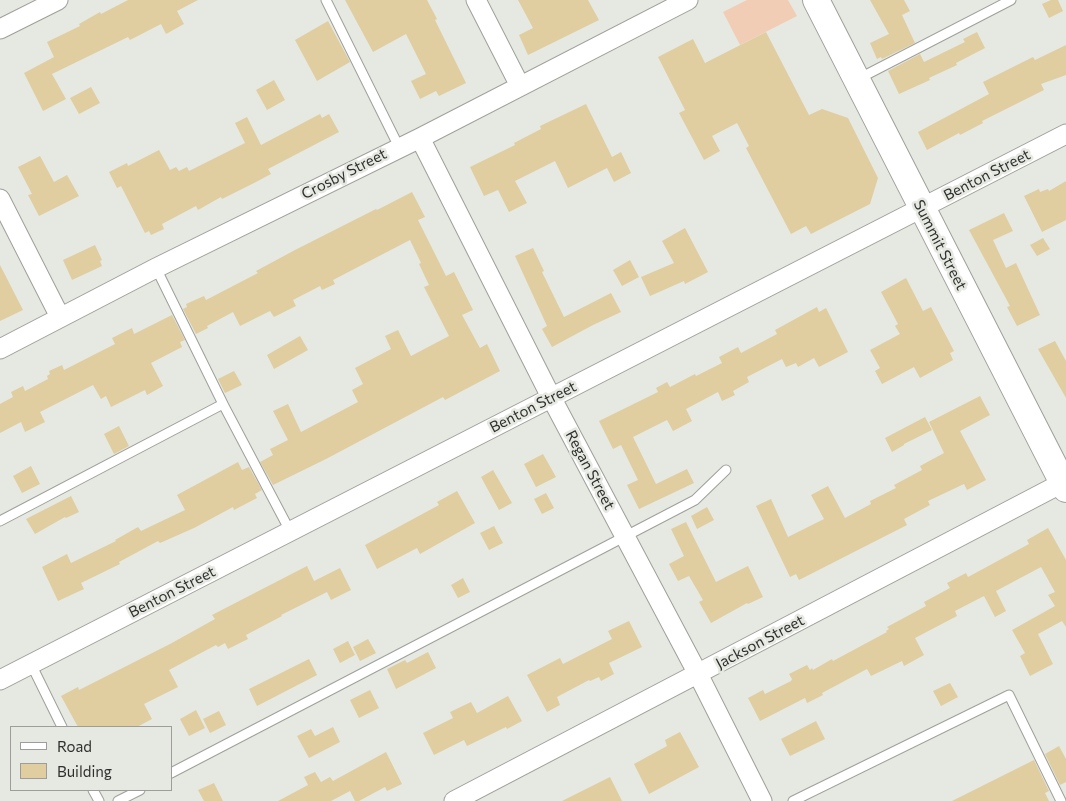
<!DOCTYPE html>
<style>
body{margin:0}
#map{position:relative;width:1066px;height:801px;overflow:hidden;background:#e6e8e2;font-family:Commissioner,sans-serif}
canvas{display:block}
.legend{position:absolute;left:10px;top:726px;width:162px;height:65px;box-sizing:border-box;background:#e6e8e2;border:1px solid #9d9e9a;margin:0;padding:6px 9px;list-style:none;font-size:15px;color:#2f302e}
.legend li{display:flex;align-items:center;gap:10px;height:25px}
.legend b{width:25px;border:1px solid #9d9e9a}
</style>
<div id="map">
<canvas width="1066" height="801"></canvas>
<ul class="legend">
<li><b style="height:6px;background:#fff"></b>Road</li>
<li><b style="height:14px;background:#e0cea0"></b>Building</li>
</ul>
</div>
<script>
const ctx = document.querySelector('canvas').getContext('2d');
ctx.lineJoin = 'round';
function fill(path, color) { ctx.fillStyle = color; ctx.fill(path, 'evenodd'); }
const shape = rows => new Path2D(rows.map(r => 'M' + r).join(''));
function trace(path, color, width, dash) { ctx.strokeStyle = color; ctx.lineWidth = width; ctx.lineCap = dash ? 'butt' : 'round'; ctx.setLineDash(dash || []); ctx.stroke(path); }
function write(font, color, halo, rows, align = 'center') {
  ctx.font = font + ' Commissioner,sans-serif'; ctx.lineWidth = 5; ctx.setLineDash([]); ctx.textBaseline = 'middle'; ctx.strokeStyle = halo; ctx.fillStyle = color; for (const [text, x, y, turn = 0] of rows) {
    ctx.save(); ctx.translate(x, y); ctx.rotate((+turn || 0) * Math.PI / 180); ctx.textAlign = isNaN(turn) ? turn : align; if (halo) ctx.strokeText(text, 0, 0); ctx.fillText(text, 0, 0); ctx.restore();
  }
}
const green = shape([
 [747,0,788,0,797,16,740,45,723,12]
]);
const building = shape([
 [128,0,198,0,177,11,184,24,166,34,161,24,130,40,128,37,52,74,66,99,43,111,24,73,54,57,47,42,80,26,79,24,100,12,101,14],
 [345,0,427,0,437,19,435,20,466,83,439,96,436,91,420,99,411,81,426,74,406,34,373,52],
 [518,0,588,0,599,20,528,55,519,35,533,28],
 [870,0,904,0,910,11,902,15,915,43,882,59,881,57,877,59,870,43,889,34],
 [1051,0,1058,0,1063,11,1049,18,1042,4],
 [328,21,350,62,317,81,295,40],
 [766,32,809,115,822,109,848,118,878,178,870,204,811,234,806,226,791,234,746,148,749,146,737,123,712,136,720,151,704,160,679,113,685,110,658,57,693,39,705,63],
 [977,32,985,48,956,63,957,65,929,78,930,80,899,94,888,71,920,54,924,62,965,42,963,39],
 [1066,45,1066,75,1041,84,1044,90,982,121,983,123,960,135,959,133,927,150,918,132,989,94,983,82,1033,57,1035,60],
 [274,80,285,100,267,110,256,90],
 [91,87,100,103,79,114,70,98],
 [586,104,612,157,621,152,631,173,614,182,607,168,568,188,555,161,515,181,527,203,509,212,498,190,484,196,470,167,515,145,514,143,541,129,540,126],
 [320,114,322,118,329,114,339,132,268,169,271,174,256,182,222,199,221,197,198,210,196,206,162,224,164,229,151,235,149,231,145,233,121,186,117,188,109,172,127,163,128,166,159,150,170,170,176,167,179,171,187,167,189,171,245,143,235,123,247,117,261,145],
 [40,156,54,182,67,175,79,196,39,216,28,195,32,194,18,167],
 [1066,181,1066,220,1042,232,1024,196,1039,189,1040,192,1048,189,1049,191],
 [412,192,425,217,418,220,446,276,454,272,473,310,462,315,480,348,487,344,500,371,445,400,443,397,326,459,273,485,260,462,273,455,270,449,288,440,273,411,288,404,301,432,358,402,352,390,363,384,355,368,391,349,385,336,398,330,411,356,449,336,424,287,429,285,419,264,421,263,410,240,333,280,335,284,322,290,320,286,293,300,296,306,274,317,270,311,240,326,233,312,207,326,208,328,196,334,183,309,187,307,186,304,204,296,206,300,258,273,256,271,295,250,376,209,377,210],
 [1004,213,1013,231,993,240,1006,268,1016,263,1040,315,1017,326,1007,307,1010,306,969,230],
 [685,228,708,272,685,284,684,281,650,296,641,277,674,263,662,241],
 [1043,238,1050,249,1037,256,1030,245],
 [95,245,102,260,100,261,102,266,72,280,63,260],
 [533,248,544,271,542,272,564,317,611,293,621,312,593,325,552,347,542,329,547,326,515,256],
 [630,260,639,277,622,286,613,270],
 [0,265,23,310,0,321],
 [906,278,923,311,931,307,954,351,950,353,953,360,920,378,914,367,882,384,875,371,880,368,870,350,900,334,895,326,898,324,881,292],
 [817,307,819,312,826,308,848,352,819,367,814,358,798,367,796,363,786,367,782,359,747,377,749,382,733,391,735,395,722,401,718,392,686,409,692,421,673,431,667,420,633,437,656,484,687,469,694,483,639,509,627,485,638,480,621,445,613,449,599,421,658,392,656,388,667,382,670,387,695,374,696,376,722,363,719,357,738,347,741,353,777,334,775,330],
 [172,315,185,340,180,342,182,347,151,363,163,386,147,395,145,390,111,407,106,396,101,399,93,385,40,412,45,422,25,432,21,422,0,433,0,404,13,397,11,392,23,386,25,391,48,379,47,376,50,374,49,371,62,365,64,370,115,344,112,338,132,328,134,334],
 [300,336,308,350,274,369,267,355],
 [1055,341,1066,361,1066,398,1038,349],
 [234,371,242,385,225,393,218,379],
 [980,396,990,415,960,431,986,480,967,490,964,484,928,501,930,505,904,519,907,525,799,580,796,574,790,577,756,506,771,499,788,537,824,519,811,495,828,486,845,518,871,504,870,501,896,488,894,485,922,470,920,466,944,453,929,422],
 [925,417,932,430,904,444,904,445,892,452,885,438],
 [119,426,129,446,114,454,104,434],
 [543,454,556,477,536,487,524,464],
 [238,462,242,470,249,467,262,490,255,494,257,498,234,510,233,507,194,528,160,543,158,541,119,562,120,564,81,583,84,589,58,601,42,567,67,554,71,563,116,541,115,540,138,527,141,531,185,510,177,495],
 [31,466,40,484,22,493,13,476],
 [493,470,512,503,499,510,481,477],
 [457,491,475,523,420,554,417,548,377,569,365,545,439,505,437,502],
 [546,493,554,508,542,514,534,499],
 [71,496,79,512,66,518,65,517,35,534,26,519],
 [707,507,714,520,697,529,691,516],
 [686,522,716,582,748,566,763,597,748,604,747,603,711,623,699,602,703,600,689,576,678,581,669,564,684,556,671,529],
 [494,526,503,543,489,550,480,533],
 [1048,528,1066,560,1066,627,1062,621,1038,634,1053,664,1030,676,1020,656,1025,653,1012,630,1055,606,1048,595,1055,592,1041,567,996,591,1006,611,995,617,984,596,955,611,957,616,915,638,924,655,904,666,902,661,871,676,867,669,822,693,823,695,807,703,805,698,760,721,748,698,763,690,765,694,791,681,792,679,789,674,807,665,810,670,812,668,813,670,832,659,833,661,887,632,886,631,889,629,887,627,926,606,924,602,950,588,947,583,966,573,968,577,1029,544,1027,540],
 [307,566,314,581,340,568,351,590,331,600,327,592,281,615,282,616,246,635,248,639,228,649,225,643,218,647,216,645,169,670,178,687,144,704,152,719,137,727,78,727,61,696,78,687,79,690,170,644,215,619,212,615],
 [463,578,470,592,458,598,451,585],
 [629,621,642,647,609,663,614,674,601,681,599,677,590,681,589,680,557,697,560,705,547,712,527,675,560,658,563,664,612,639,608,631],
 [368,639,376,653,360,661,353,647],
 [348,641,355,655,340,663,333,649],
 [428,652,436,668,396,689,387,669,405,660,407,663],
 [309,659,317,675,257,706,249,689],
 [950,683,958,697,941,706,933,691],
 [370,690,379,708,359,718,350,700],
 [508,696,522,721,507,729,506,727,467,746,464,740,434,755,423,733,453,718,450,712,471,702,477,713],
 [196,710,205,728,189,736,180,719],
 [219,711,226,725,210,733,203,719],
 [816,721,825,739,790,756,781,739],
 [333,727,340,742,309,758,297,736,311,729,315,736],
 [680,732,699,767,649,794,634,764,667,746,665,740],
 [1059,746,1066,759,1066,782,1060,785,1045,754],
 [386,752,402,784,387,791,385,787,359,801,355,801,350,791,331,801,278,801,308,785,304,777,315,772,321,782,330,777,333,781],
 [1034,760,1049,791,1045,793,1049,801,952,801],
 [610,777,622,801,562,801],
 [214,783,223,801,204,801,198,790]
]);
const lane = shape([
 [326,0,399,147],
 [858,79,1011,0],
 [156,268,223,404],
 [0,521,223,404,290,531],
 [31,664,62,727],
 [171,773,695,500,726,470],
 [93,790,99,801],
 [118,801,140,790],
 [793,801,1009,695,1061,801]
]);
const street = shape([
 [476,0,520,86],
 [0,29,58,0],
 [420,138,551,397,698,674,762,801],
 [0,199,60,317],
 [0,349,156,268,420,138,688,0],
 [0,680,1066,134],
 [454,801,1066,481]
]);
const secondary = shape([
 [816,0,1066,489]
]);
const streetNames = [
 ["Crosby Street",344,174,-27],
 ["Benton Street",987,175,-27],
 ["Summit Street",940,245,63],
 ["Benton Street",533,407,-27],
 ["Regan Street",590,470,62],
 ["Benton Street",172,592,-27],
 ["Jackson Street",760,642,-28]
];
fill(green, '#f2cdb5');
fill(building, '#e0cea0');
trace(lane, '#9ea09a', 11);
trace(street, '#9ea09a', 21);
trace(secondary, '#9ea09a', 28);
trace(lane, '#fff', 9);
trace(street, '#fff', 19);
trace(secondary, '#fff', 26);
write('15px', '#2f302e', '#e6e8e2', streetNames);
</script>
